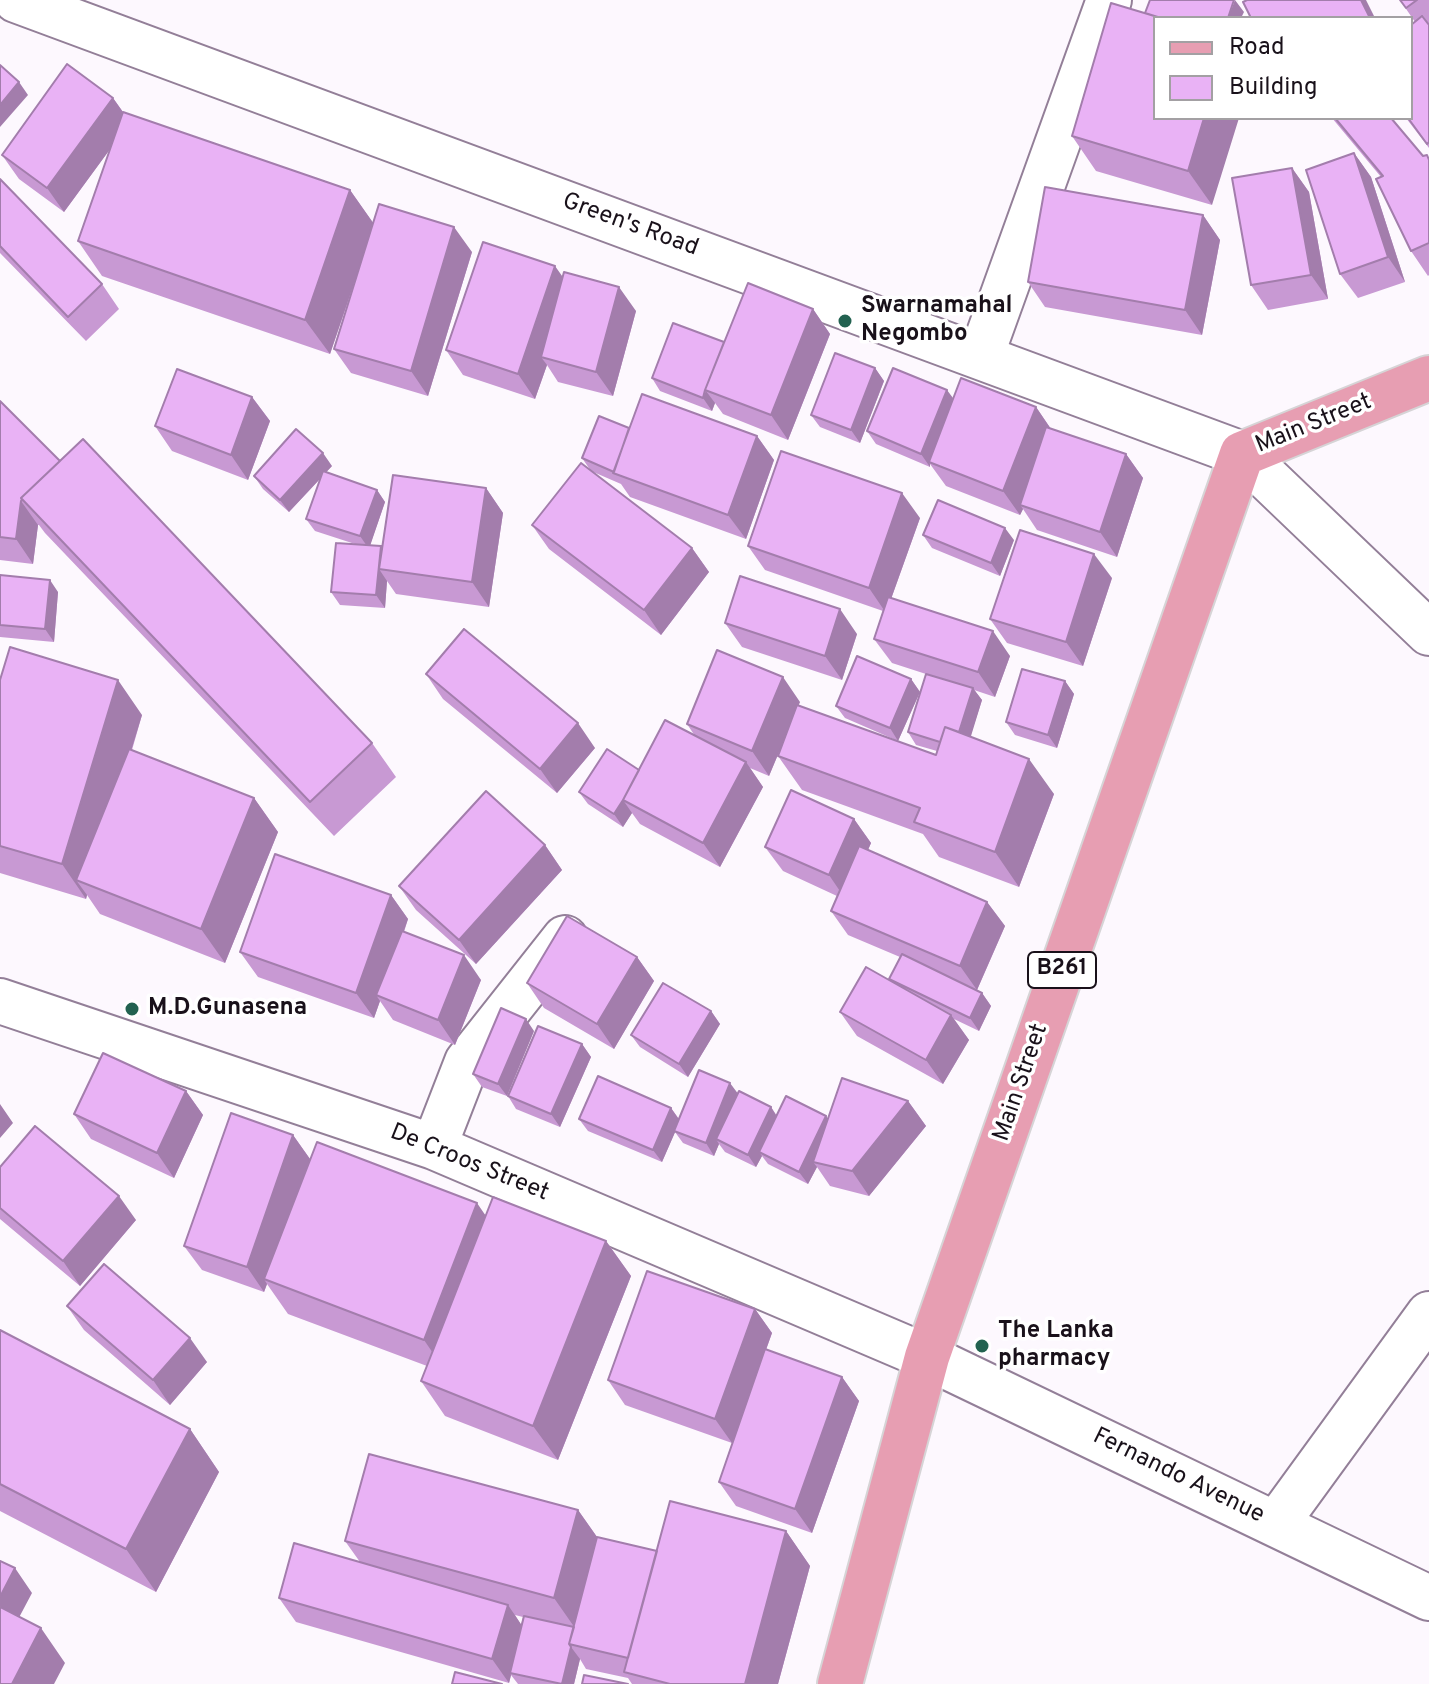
<!DOCTYPE html>
<style>
body{margin:0}
#map{position:relative;width:1429px;height:1684px;overflow:hidden;background:#fdf8fe;font-family:Overpass,sans-serif}
canvas{display:block}
.legend{position:absolute;left:1153px;top:16px;width:260px;height:104px;box-sizing:border-box;background:#fff;border:2px solid #a3a0a3;margin:0;padding:10px 14px;list-style:none;font-size:24px;color:#19111a}
.legend li{display:flex;align-items:center;gap:16px;height:40px}
.legend b{width:40px;border:2px solid #a3a0a3}
</style>
<div id="map">
<canvas width="1429" height="1684"></canvas>
<ul class="legend">
<li><b style="height:10px;background:#e79eb2"></b>Road</li>
<li><b style="height:22px;background:#e9b2f5"></b>Building</li>
</ul>
</div>
<script>
const ctx = document.querySelector('canvas').getContext('2d');
ctx.lineJoin = 'round';
const shape = rows => new Path2D(rows.map(r => 'M' + r).join(''));
function trace(path, color, width, dash) { ctx.strokeStyle = color; ctx.lineWidth = width; ctx.lineCap = dash ? 'butt' : 'round'; ctx.setLineDash(dash || []); ctx.stroke(path); }
function fill(path, color) { ctx.fillStyle = color; ctx.fill(path, 'evenodd'); }
function write(font, color, halo, rows, align = 'center') {
  ctx.font = font + ' Overpass,sans-serif'; ctx.lineWidth = 7; ctx.setLineDash([]); ctx.textBaseline = 'middle'; ctx.strokeStyle = halo; ctx.fillStyle = color; for (const [text, x, y, turn = 0] of rows) {
    ctx.save(); ctx.translate(x, y); ctx.rotate((+turn || 0) * Math.PI / 180); ctx.textAlign = isNaN(turn) ? turn : align; if (halo) ctx.strokeText(text, 0, 0); ctx.fillText(text, 0, 0); ctx.restore();
  }
}
const minor = shape([
 [981,356,1109,0],
 [1242,454,1429,633],
 [0,1001,434,1147,927,1357,1429,1598],
 [434,1147,467,1062,565,938],
 [1276,1524,1429,1314]
]);
const secondary = shape([
 [16,0,1242,454]
]);
const primary = shape([
 [840,1684,927,1357,1242,454,1429,378]
]);
const wall = shape([
 [1400,0,1429,0,1429,148,1406,118,1411,118,1415,22],
 [1244,12,1155,18,1212,205,1096,171,1072,136,1145,13],
 [113,98,123,112,350,190,373,223,472,252,428,396,351,373,334,349,359,270,330,354,102,276,78,241,110,149,64,212,19,179,2,155],
 [1332,118,1391,118,1423,156,1429,158,1429,275,1428,276,1411,251,1381,177],
 [1354,153,1371,177,1405,282,1358,298,1340,274],
 [1292,168,1309,192,1328,299,1268,310,1251,285],
 [0,179,102,284,119,309,86,341,0,253],
 [1203,215,1220,240,1202,335,1045,307,1028,282],
 [563,277,636,311,613,396,558,382,547,365,535,399,463,375,446,350],
 [813,309,830,334,788,440,723,414,715,403,712,411,660,391,652,378,724,342],
 [875,368,884,381,860,443,820,427,811,415],
 [252,397,270,421,248,480,172,451,155,426],
 [953,398,1036,407,1051,429,1126,454,1143,478,1117,557,1037,530,1023,509,1020,515,946,486,930,464,930,467,876,444,867,431],
 [0,401,60,461,372,743,396,777,334,836,45,533,39,525,38,525,33,564,0,560],
 [629,428,757,436,774,460,746,539,630,497,621,484,591,471,692,548,709,572,661,635,549,549,532,525,591,471,582,458],
 [332,466,326,472,377,490,385,502,370,545,381,546,382,548,486,488,503,513,489,607,396,594,387,581,385,608,340,605,331,592,355,544,315,531,306,519,320,479,289,512,263,489,254,476],
 [920,518,891,599,1010,656,995,697,974,690,982,700,970,737,1054,794,1019,887,939,857,923,834,802,790,778,756,789,728,769,776,750,768,763,787,720,867,640,824,632,813,623,827,588,804,579,792,639,770,695,736,687,724,800,702,798,705,936,755,937,751,916,745,908,732,926,674,892,663,874,639,883,611,765,570,748,546],
 [923,535,1014,540,1000,576,932,548],
 [0,575,58,592,54,642,0,637],
 [1112,578,1083,666,1007,643,990,619],
 [725,623,857,634,842,680,742,647],
 [426,674,595,748,557,793,443,699],
 [911,679,920,692,898,741,845,718,836,706],
 [0,680,142,715,132,750,254,798,278,832,225,963,100,914,87,895,86,899,0,873],
 [1065,681,1074,694,1057,748,1015,735,1006,722],
 [854,819,871,843,868,850,987,902,1005,926,977,990,963,984,982,993,991,1006,979,1031,954,1019,969,1040,943,1084,857,1036,840,1012,891,981,889,979,900,957,848,935,831,911,837,896,783,871,765,847],
 [545,845,562,870,476,964,416,910,399,886],
 [391,895,408,919,404,932,481,980,455,1045,393,1020,380,1001,374,1018,258,977,240,952],
 [637,957,654,981,614,1049,544,1008,527,983],
 [711,1011,720,1024,688,1077,640,1047,631,1035],
 [534,1031,507,1096,482,1087,473,1074],
 [582,1044,591,1057,560,1127,516,1109,508,1096],
 [186,1091,203,1115,174,1178,91,1139,74,1114],
 [738,1093,771,1107,777,1116,826,1116,828,1119,908,1101,926,1126,869,1196,830,1186,817,1167,808,1184,768,1164,762,1156,756,1167,725,1152,719,1144,714,1156,683,1143,675,1132,662,1162,588,1131,579,1119,671,1108,679,1119],
 [293,1135,310,1159,486,1215,606,1241,631,1276,558,1460,445,1416,421,1381,427,1366,288,1314,267,1284,264,1292,202,1270,184,1246],
 [0,1167,136,1220,80,1286,0,1219],
 [67,1306,207,1362,170,1405,84,1330],
 [755,1309,772,1333,766,1350,842,1377,859,1401,812,1533,736,1506,719,1482,732,1443,625,1405,608,1380],
 [0,1330,190,1429,219,1472,156,1592,0,1511],
 [578,1510,597,1537,657,1551,786,1531,810,1566,778,1684,632,1684,628,1678,586,1669,580,1659,574,1684,518,1684,511,1675,509,1683,296,1622,279,1598,360,1562,345,1541],
 [515,1615,523,1617,521,1625]
]);
const shadedWall = shape([
 [1235,0,1244,12,1241,18,1228,18],
 [1361,0,1366,0,1375,18,1370,18],
 [19,82,28,95,0,127,0,105],
 [113,98,130,122,64,212,47,188],
 [1204,118,1239,118,1212,205,1188,171],
 [1354,153,1371,177,1405,282,1388,257],
 [1292,168,1309,192,1328,299,1311,275],
 [350,190,374,224,330,354,305,320],
 [1203,215,1220,240,1202,335,1185,310],
 [454,227,472,252,428,396,411,371],
 [555,266,572,290,541,357,547,365,535,399,518,374],
 [619,287,636,311,613,396,596,372],
 [813,309,830,334,788,440,771,415],
 [875,368,884,381,860,443,851,430],
 [947,390,956,402,929,462,930,464,930,467,921,454],
 [706,391,715,403,712,411,703,398],
 [252,397,270,421,248,480,231,455],
 [1036,407,1053,432,1020,505,1023,509,1020,515,1003,491],
 [757,436,774,460,746,539,728,515],
 [323,453,332,466,289,512,280,500],
 [1126,454,1143,478,1117,557,1100,532],
 [486,488,503,513,489,607,472,582],
 [377,490,385,502,369,549,360,536],
 [902,493,920,518,886,613,869,588],
 [21,501,38,525,33,564,16,539],
 [1005,528,1014,540,1000,576,991,563],
 [381,546,389,559,379,569,387,581,385,608,376,595],
 [692,548,709,572,661,635,644,610],
 [1094,554,1112,578,1083,666,1066,642],
 [50,580,58,592,54,642,45,629],
 [840,609,857,634,842,680,825,656],
 [993,631,1010,656,995,697,978,672],
 [783,677,800,702,769,776,752,751],
 [911,679,920,692,898,741,890,728],
 [118,680,142,715,90,885,76,880,87,895,86,899,62,864],
 [1065,681,1074,694,1057,748,1048,735],
 [973,688,982,700,964,759,955,747],
 [578,723,595,748,557,793,540,769],
 [1029,759,1054,794,1019,887,995,852],
 [746,762,763,787,720,867,703,843],
 [254,798,278,832,225,963,201,929],
 [623,800,632,813,623,827,614,814],
 [854,819,871,843,846,900,829,875],
 [545,845,562,870,476,964,459,940],
 [391,895,408,919,381,997,376,995,380,1001,374,1018,356,993],
 [987,902,1005,926,977,990,960,966],
 [464,955,481,980,455,1045,438,1020],
 [637,957,654,981,614,1049,597,1024],
 [982,993,991,1006,979,1031,970,1018],
 [711,1011,720,1024,688,1077,679,1064],
 [951,1015,969,1040,943,1084,926,1060],
 [526,1019,534,1031,507,1096,498,1084],
 [582,1044,591,1057,560,1127,551,1114],
 [730,1083,739,1095,716,1139,719,1144,714,1156,706,1143],
 [186,1091,203,1115,174,1178,157,1153],
 [908,1101,926,1126,869,1196,852,1171],
 [0,1104,13,1123,0,1138],
 [771,1107,779,1120,759,1152,762,1156,756,1167,748,1155],
 [671,1108,680,1121,662,1162,653,1150],
 [826,1116,835,1129,813,1162,817,1167,808,1184,799,1172],
 [293,1135,310,1159,264,1279,267,1284,264,1292,247,1267],
 [119,1196,136,1220,80,1286,63,1261],
 [477,1203,501,1238,448,1375,424,1340],
 [606,1241,631,1276,558,1460,533,1426],
 [755,1309,772,1333,732,1443,715,1419],
 [190,1338,207,1362,170,1405,153,1380],
 [842,1377,859,1401,812,1533,795,1509],
 [190,1429,219,1472,156,1592,126,1549],
 [578,1510,602,1544,575,1628,554,1598],
 [786,1531,810,1566,778,1684,745,1684],
 [15,1568,32,1593,14,1627,0,1606,0,1597],
 [508,1605,525,1630,510,1673,511,1675,509,1683,492,1659],
 [41,1628,65,1663,54,1684,12,1684],
 [571,1647,580,1659,574,1684,562,1684]
]);
const building = shape([
 [1150,0,1234,0,1228,18,1161,18,1145,13,1150,0],
 [1247,0,1361,0,1370,18,1251,18,1243,2,1247,0],
 [1400,0,1417,0,1406,8,1400,0],
 [1111,3,1161,18,1155,18,1155,118,1204,118,1188,171,1072,136,1111,3],
 [1422,16,1429,25,1429,142,1427,144,1408,118,1411,118,1411,25,1422,16],
 [67,64,113,98,47,188,2,155,67,64],
 [0,65,19,82,0,105,0,65],
 [123,112,350,190,305,320,78,241,123,112],
 [1335,118,1391,118,1423,156,1427,155,1429,160,1429,243,1411,251,1376,179,1383,176,1335,118],
 [1354,153,1388,257,1340,274,1306,170,1354,153],
 [1292,168,1311,275,1251,285,1232,178,1292,168],
 [0,179,102,284,68,317,0,246,0,179],
 [1045,187,1203,215,1185,310,1028,282,1045,187],
 [379,204,454,227,411,371,334,349,379,204],
 [483,242,555,266,518,374,446,350,483,242],
 [564,272,619,287,596,372,541,357,564,272],
 [748,283,813,309,771,415,705,390,748,283],
 [673,323,724,342,705,390,703,398,652,378,673,323],
 [835,353,875,368,851,430,811,415,835,353],
 [893,368,947,390,921,454,867,431,893,368],
 [177,369,252,397,231,455,155,426,177,369],
 [961,378,1036,407,1003,491,929,462,961,378],
 [642,394,757,436,728,515,613,473,642,394],
 [0,401,60,461,21,498,22,500,21,501,16,539,0,537,0,401],
 [599,416,629,428,614,472,582,458,599,416],
 [1046,427,1126,454,1100,532,1020,505,1046,427],
 [296,429,323,453,280,500,254,476,296,429],
 [83,439,372,743,310,802,21,498,83,439],
 [781,451,902,493,869,588,748,546,781,451],
 [581,463,692,548,644,610,532,525,581,463],
 [323,471,377,490,360,536,306,519,323,471],
 [393,475,486,488,472,582,379,569,393,475],
 [938,500,1005,528,991,563,923,535,938,500],
 [1020,530,1094,554,1066,642,990,619,1020,530],
 [336,543,381,546,376,595,331,592,336,543],
 [0,575,50,580,45,629,0,625,0,575],
 [740,576,840,609,825,656,725,623,740,576],
 [888,597,993,631,978,672,874,639,888,597],
 [464,629,578,723,540,769,426,674,464,629],
 [10,647,118,680,62,864,0,846,0,680,10,647],
 [717,650,783,677,752,751,687,724,717,650],
 [857,656,911,679,890,728,836,706,857,656],
 [1022,669,1065,681,1048,735,1006,722,1022,669],
 [926,674,973,688,959,732,945,727,940,742,908,732,926,674],
 [797,705,936,755,945,727,1029,759,995,852,914,822,920,808,778,756,797,705],
 [665,720,746,762,703,843,623,800,665,720],
 [129,749,254,798,201,929,76,880,129,749],
 [607,749,639,770,623,800,614,814,579,792,607,749],
 [791,790,854,819,829,875,765,847,791,790],
 [486,791,545,845,459,940,399,886,486,791],
 [859,846,987,902,960,966,831,911,859,846],
 [275,854,391,895,356,993,240,952,275,854],
 [567,916,637,957,597,1024,527,983,567,916],
 [402,931,464,955,438,1020,376,995,402,931],
 [902,954,982,993,970,1018,889,979,902,954],
 [866,967,951,1015,926,1060,840,1012,866,967],
 [663,983,711,1011,679,1064,631,1035,663,983],
 [501,1008,526,1019,498,1084,473,1074,501,1008],
 [538,1026,582,1044,551,1114,508,1096,538,1026],
 [103,1053,186,1091,157,1153,74,1114,103,1053],
 [699,1070,730,1083,706,1143,674,1131,699,1070],
 [598,1076,671,1108,653,1150,579,1119,598,1076],
 [842,1078,908,1101,852,1171,813,1162,842,1078],
 [739,1091,771,1107,748,1155,716,1139,739,1091],
 [786,1096,826,1116,799,1172,759,1152,786,1096],
 [231,1113,293,1135,247,1267,184,1246,231,1113],
 [35,1126,119,1196,63,1261,0,1208,0,1167,35,1126],
 [317,1142,477,1203,424,1340,264,1279,317,1142],
 [493,1197,606,1241,533,1426,421,1381,493,1197],
 [104,1264,190,1338,153,1380,67,1306,104,1264],
 [647,1271,755,1309,715,1419,608,1380,647,1271],
 [0,1330,190,1429,126,1549,0,1484,0,1330],
 [765,1349,842,1377,795,1509,719,1482,765,1349],
 [369,1454,578,1510,554,1598,345,1541,369,1454],
 [670,1501,786,1531,745,1684,670,1684,624,1672,670,1501],
 [597,1537,657,1551,628,1658,569,1644,597,1537],
 [294,1543,508,1605,492,1659,279,1598,294,1543],
 [0,1561,15,1568,0,1597,0,1561],
 [0,1607,41,1628,12,1684,0,1684,0,1607],
 [524,1616,574,1627,569,1644,571,1647,562,1684,510,1673,524,1616],
 [455,1672,502,1684,452,1684,455,1672],
 [584,1675,628,1684,582,1684,584,1675]
]);
const markers = [
 [845,321,8,"#226250"],
 [132,1009,8,"#226250"],
 [982,1346,8,"#226250"]
];
const shields = [
 [1062,970,68]
];
const shieldNames = [
 ["B261",1062,970]
];
const streetNames = [
 ["Green's Road",630,226,20],
 ["Main Street",1314,425,-22],
 ["Main Street",1022,1083,-71],
 ["De Croos Street",469,1164,22],
 ["Fernando Avenue",1178,1477,26]
];
const poiNames = [
 ["Swarnamahal",861,307],
 ["Negombo",861,335],
 ["M.D.Gunasena",148,1009],
 ["The Lanka",998,1332],
 ["pharmacy",998,1360]
];
trace(minor, '#937f98', 48);
trace(secondary, '#937f98', 48);
trace(primary, '#d6d4d6', 48);
trace(minor, '#fff', 44);
trace(secondary, '#fff', 44);
trace(primary, '#e79eb2', 44);
fill(wall, '#c899d3');
fill(shadedWall, '#a37dac');
fill(building, '#e9b2f5');
trace(building, '#a37dac', 2);
for (const [x, y, r, color] of markers) { const dot = new Path2D(); dot.arc(x, y, r, 0, 2 * Math.PI); ctx.fillStyle = color; ctx.fill(dot); trace(dot, '#fff', 3); }
for (const [x, y, w] of shields) { const box = new Path2D(); box.roundRect(x - w / 2, y - 18, w, 36, 6); ctx.fillStyle = '#fff'; ctx.fill(box); trace(box, '#19111a', 2); }
write('bold 22px', '#19111a', null, shieldNames);
write('24px', '#19111a', '#fff', streetNames);
write('bold 24px', '#19111a', '#fff', poiNames, 'left');
</script>
